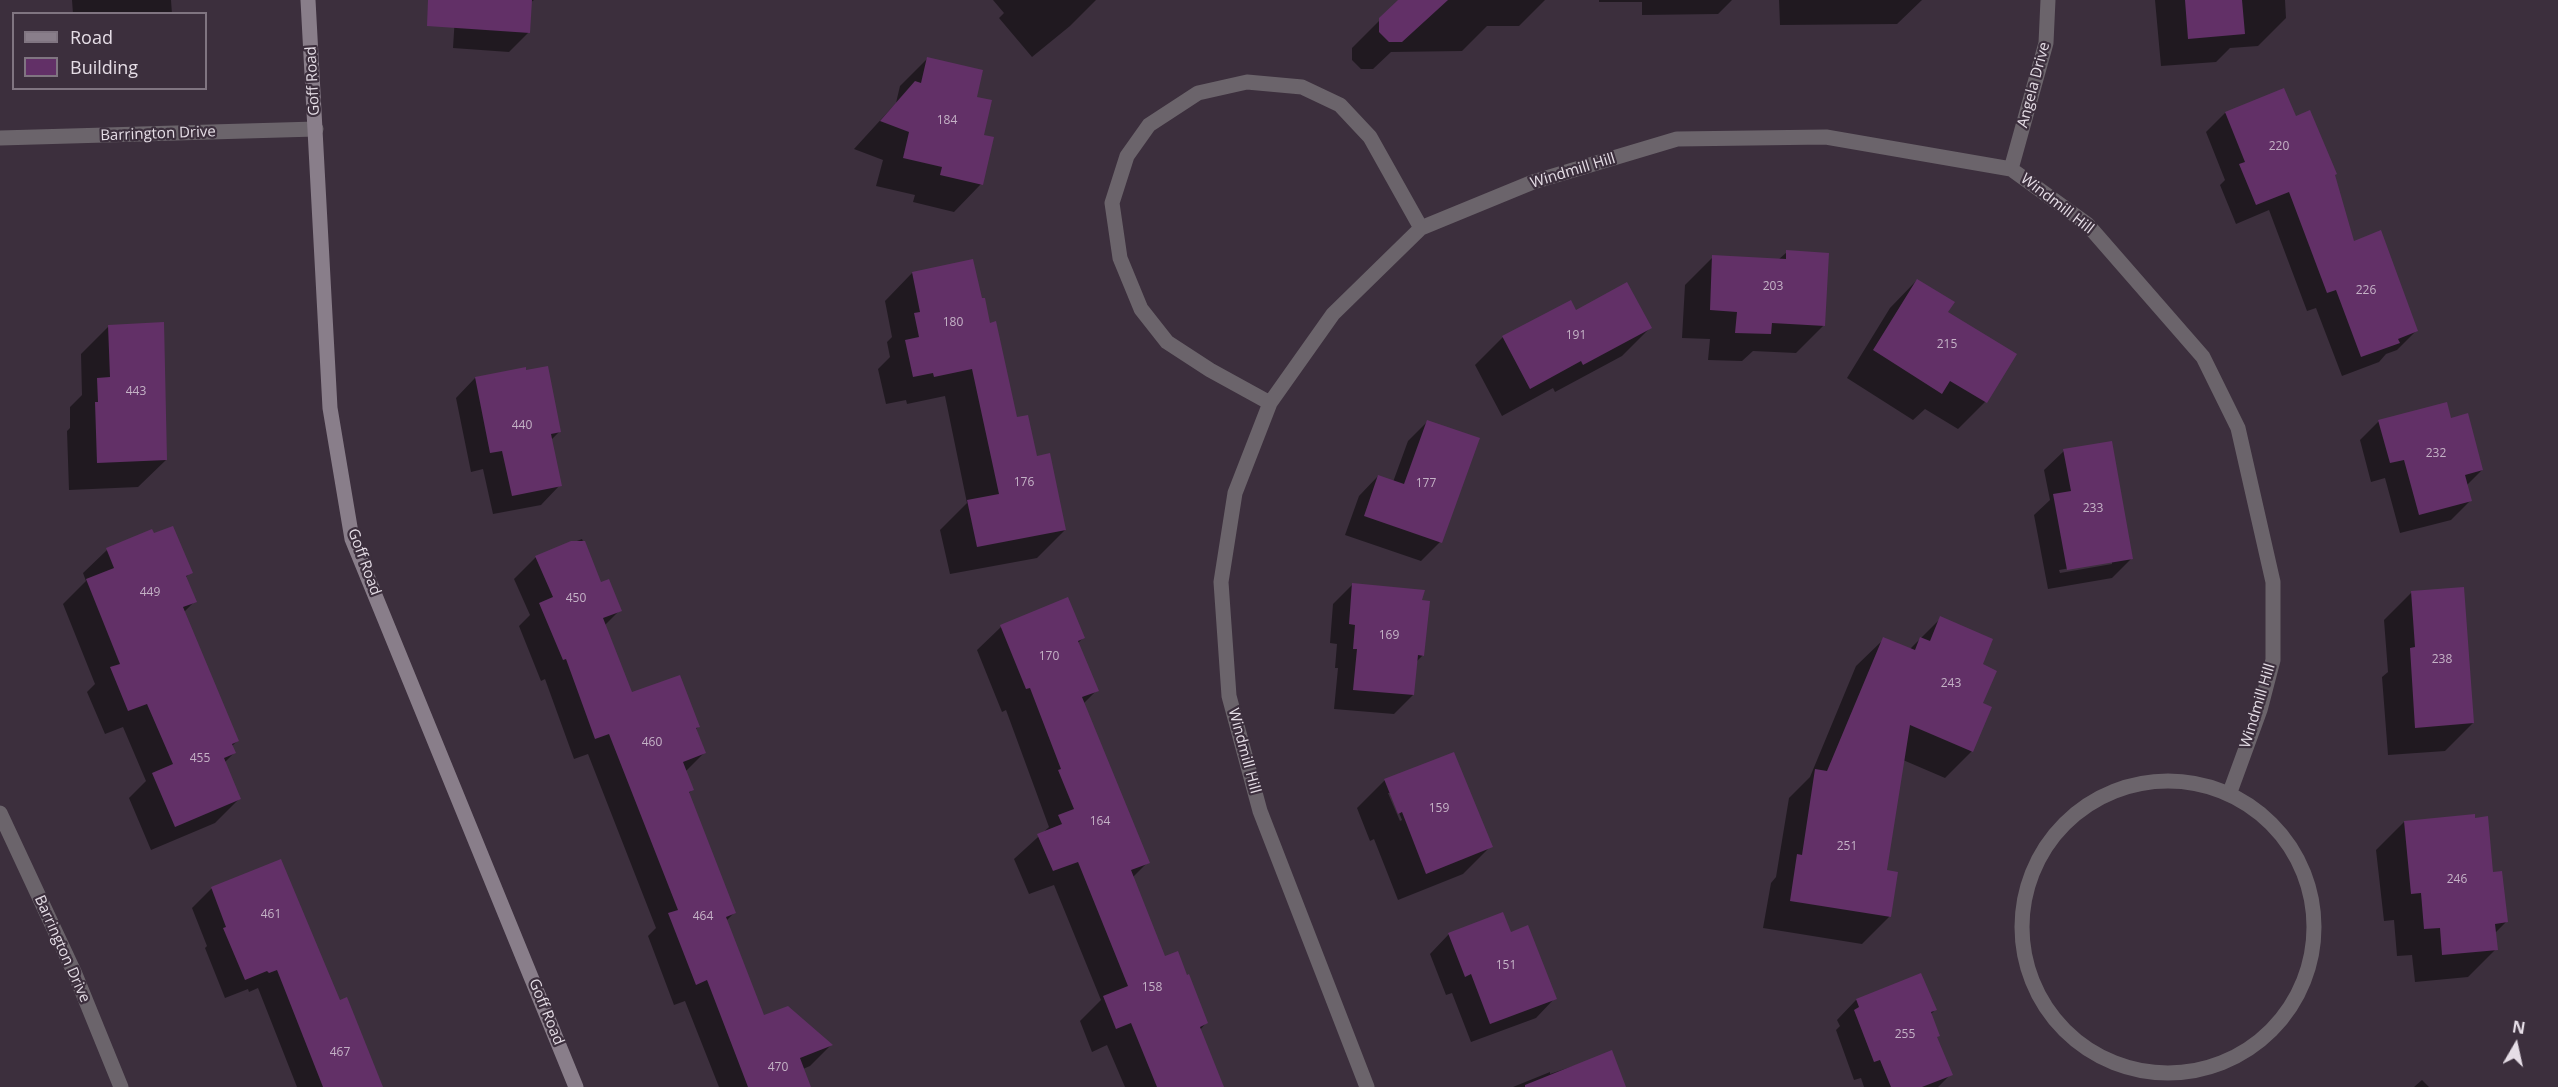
<!DOCTYPE html>
<style>
body{margin:0}
#map{position:relative;width:2558px;height:1087px;overflow:hidden;background:#3c2f3d;font-family:"Open Sans",sans-serif}
canvas{display:block}
.legend{position:absolute;left:12px;top:12px;width:195px;height:78px;box-sizing:border-box;background:#3c2f3d;border:2px solid #807581;margin:0;padding:8px 10px;list-style:none;font-size:18px;color:#e5dde6}
.legend li{display:flex;align-items:center;gap:12px;height:30px}
.legend b{width:30px;border:2px solid #807581}
.north{position:absolute;left:2486px;top:1015px;width:60px;height:60px;-webkit-text-stroke:4px #3c2f3d;paint-order:stroke;rotate:9deg;font-size:16px;font-weight:700;line-height:24px;text-align:center;color:#e5dde6}
.north::after{content:'';display:block;margin:auto;width:21px;height:27px;background:#e5dde6;clip-path:polygon(50% 0,100% 100%,50% 72%,0 100%)}
</style>
<div id="map">
<canvas width="2558" height="1087"></canvas>
<ul class="legend">
<li><b style="height:8px;background:#897e8a"></b>Road</li>
<li><b style="height:16px;background:#623067"></b>Building</li>
</ul>
<div class="north">N</div>
</div>
<script>
const ctx = document.querySelector('canvas').getContext('2d');
ctx.lineJoin = 'round';
function fill(path, color) { ctx.fillStyle = color; ctx.fill(path, 'evenodd'); }
const shape = rows => new Path2D(rows.map(r => 'M' + r).join(''));
function trace(path, color, width, dash) { ctx.strokeStyle = color; ctx.lineWidth = width; ctx.lineCap = dash ? 'butt' : 'round'; ctx.setLineDash(dash || []); ctx.stroke(path); }
function write(font, color, halo, rows, align = 'center') {
  ctx.font = font + ' "Open Sans",sans-serif'; ctx.lineWidth = 4.5; ctx.setLineDash([]); ctx.textBaseline = 'middle'; ctx.strokeStyle = halo; ctx.fillStyle = color; for (const [text, x, y, turn = 0] of rows) {
    ctx.save(); ctx.translate(x, y); ctx.rotate((+turn || 0) * Math.PI / 180); ctx.textAlign = isNaN(turn) ? turn : align; if (halo) ctx.strokeText(text, 0, 0); ctx.fillText(text, 0, 0); ctx.restore();
  }
}
const shadow = shape([
 [72,0,171,0,172,14,73,14],
 [456,0,534,0,530,3,528,33,509,52,453,48],
 [993,0,1096,0,1070,26,1032,57,999,18,1004,13],
 [1400,0,1545,0,1519,26,1487,26,1462,51,1391,52,1373,69,1361,69,1352,60,1352,48],
 [1599,0,1732,0,1718,14,1642,15,1642,2,1599,2],
 [1779,0,1922,0,1897,24,1780,25],
 [2155,0,2285,0,2286,18,2258,46,2230,48,2216,62,2161,66],
 [928,58,975,98,982,136,981,184,954,212,913,202,915,195,876,186,883,160,854,149,896,103,900,86],
 [2225,113,2295,118,2333,176,2353,243,2416,331,2397,350,2386,354,2379,362,2342,376,2316,308,2307,311,2269,210,2236,224,2220,185,2225,180,2206,132],
 [1787,252,1824,325,1796,353,1753,351,1742,361,1708,360,1710,339,1682,338,1685,285,1713,257,1778,260],
 [912,273,981,300,1016,419,1035,458,1065,530,1037,558,950,574,940,530,967,503,945,396,907,404,906,400,886,404,878,369,890,357,887,342,892,337,885,301],
 [1917,280,1946,312,2015,355,1985,402,1958,429,1925,409,1913,420,1847,378,1890,308],
 [1576,312,1650,328,1622,356,1555,392,1553,388,1502,416,1475,365,1503,337],
 [109,326,166,460,138,487,69,490,67,431,70,428,70,407,82,395,81,354],
 [475,378,560,431,551,440,560,485,541,505,493,514,483,469,471,472,456,398],
 [2450,420,2482,470,2466,486,2470,501,2451,520,2400,533,2385,478,2371,482,2360,440,2379,421],
 [1427,422,1440,542,1421,561,1345,535,1359,496,1378,476,1393,482,1408,441],
 [2064,451,2132,558,2112,578,2048,589,2034,515,2050,500,2044,470],
 [2112,561,2112,564,2060,573,2059,570],
 [582,539,601,584,620,610,604,626,631,694,698,727,695,730,704,753,685,772,692,790,688,794,734,913,726,921,763,1017,831,1045,810,1066,803,1069,801,1087,719,1087,685,1001,674,1005,648,936,656,928,588,754,574,759,545,679,541,681,519,626,530,615,514,579,536,557],
 [107,550,191,572,185,578,195,601,183,613,237,741,232,746,234,753,224,763,239,799,215,823,151,850,129,798,146,781,123,727,105,734,87,692,95,684,63,604,86,581,83,573],
 [1352,585,1420,601,1423,655,1416,662,1413,695,1394,714,1334,709,1338,668,1335,668,1337,644,1330,643,1333,604],
 [2412,592,2473,723,2445,751,2388,755,2382,677,2388,672,2384,620],
 [1067,599,1083,638,1078,643,1097,690,1083,704,1148,862,1132,878,1164,958,1206,1023,1200,1030,1222,1087,1125,1087,1107,1045,1092,1052,1080,1021,1101,1000,1054,885,1029,894,1014,859,1049,827,1006,710,1002,712,977,650,1001,627],
 [1941,618,1981,665,1981,704,1972,751,1945,778,1903,760,1885,871,1896,873,1889,917,1862,944,1763,928,1771,883,1776,877,1789,798,1810,777,1856,666,1884,639,1910,649],
 [1385,780,1491,846,1463,874,1398,900,1374,839,1370,841,1357,808],
 [1388,793,1391,793,1402,820,1400,821],
 [2404,822,2492,873,2506,922,2495,933,2496,949,2468,977,2415,982,2412,955,2397,956,2394,920,2384,921,2376,850],
 [281,861,339,1002,381,1087,297,1087,258,988,249,992,248,989,225,998,205,948,207,946,192,908,211,889],
 [1449,934,1510,934,1555,998,1536,1018,1471,1042,1452,993,1446,995,1430,954],
 [1921,975,1935,1010,1930,1015,1936,1038,1951,1074,1938,1087,1864,1087,1861,1078,1854,1080,1836,1030,1840,1026,1837,1020,1856,1000],
 [1611,1053,1625,1087,1513,1087,1550,1072,1550,1074],
 [2422,1080,2429,1087,2414,1087]
]);
const building = shape([
 [428,0,532,0,530,33,427,26],
 [1398,0,1448,0,1402,42,1389,42,1379,32,1379,18],
 [2185,0,2242,0,2245,34,2188,39],
 [927,57,983,70,977,97,992,100,984,135,994,137,983,185,940,175,942,167,903,158,909,132,880,121,915,81,921,83],
 [2284,88,2296,116,2310,110,2337,174,2335,175,2354,241,2381,230,2418,331,2398,339,2400,343,2361,357,2336,290,2327,293,2289,192,2256,205,2239,164,2245,162,2225,112],
 [1786,250,1829,253,1825,326,1772,323,1771,334,1735,333,1737,312,1710,310,1712,255,1786,259],
 [973,259,982,298,985,298,990,323,996,321,1017,417,1028,415,1037,456,1050,453,1066,530,977,547,967,500,999,494,972,369,934,377,933,373,913,377,905,340,919,337,914,313,920,312,912,272],
 [1917,279,1955,302,1948,312,2017,354,1987,403,1950,381,1942,394,1873,350],
 [1627,282,1652,328,1583,365,1581,361,1530,389,1502,336,1571,300,1576,310],
 [164,322,167,460,97,463,95,402,98,402,97,378,110,377,108,325],
 [548,366,561,432,551,434,562,486,512,496,502,451,490,453,475,377,526,367,526,370],
 [2447,402,2451,418,2468,413,2483,470,2465,475,2472,501,2419,515,2404,460,2390,463,2378,420],
 [1427,420,1480,438,1442,543,1364,516,1378,475,1404,484],
 [2112,441,2133,559,2067,570,2053,494,2071,491,2063,449],
 [173,526,193,573,186,576,197,602,183,607,239,741,232,744,236,753,224,758,241,799,175,827,152,773,173,764,147,704,128,711,110,667,120,664,86,579,114,568,106,548,152,529,154,533],
 [571,541,585,541,601,582,609,579,622,611,603,618,632,692,680,675,700,727,696,728,706,753,683,762,694,790,689,792,736,913,726,917,764,1015,788,1006,833,1045,800,1058,811,1087,748,1087,707,980,696,985,668,913,678,910,609,734,595,739,566,659,563,660,539,603,553,597,535,556],
 [1352,583,1425,590,1422,600,1430,601,1424,656,1418,655,1414,695,1353,690,1357,649,1353,649,1355,625,1349,624],
 [2464,587,2474,723,2415,728,2410,648,2415,647,2411,591],
 [1068,597,1085,638,1078,641,1099,691,1082,697,1150,863,1131,870,1165,956,1178,951,1187,975,1189,974,1208,1023,1200,1027,1224,1087,1157,1087,1131,1023,1116,1029,1103,996,1128,986,1078,862,1053,871,1037,834,1062,824,1058,815,1074,809,1058,770,1061,769,1030,688,1026,689,1000,625],
 [1940,616,1993,639,1983,664,1997,671,1983,703,1992,707,1973,752,1910,725,1887,870,1898,872,1891,917,1790,901,1797,854,1802,855,1815,769,1827,771,1883,637,1915,650,1920,637,1930,641],
 [1454,752,1493,847,1426,874,1402,812,1398,814,1384,779],
 [2475,814,2475,818,2488,816,2493,872,2502,871,2508,922,2495,924,2498,950,2442,955,2440,928,2424,929,2421,893,2411,894,2404,821],
 [281,859,340,1000,347,997,383,1087,323,1087,277,970,269,973,267,971,245,980,223,928,226,927,211,887],
 [1503,912,1511,932,1528,925,1557,999,1490,1024,1471,974,1465,977,1448,933],
 [1921,973,1937,1010,1931,1012,1940,1036,1937,1037,1953,1075,1922,1087,1891,1087,1880,1060,1874,1062,1854,1010,1859,1007,1856,999],
 [1612,1050,1626,1087,1525,1087,1525,1085]
]);
const street = shape([
 [0,138,316,129],
 [2011,169,2046,43,2048,0],
 [1270,403,1210,370,1167,342,1141,309,1120,258,1112,203,1127,156,1149,125,1198,93,1247,82,1302,87,1340,105,1370,137,1421,228],
 '2022 927a146 146 0 1 1 292 0a146 146 0 1 1-292 0Z',
 [0,813,75,974,121,1087],
 [1367,1087,1260,811,1229,696,1221,582,1235,493,1270,403,1333,314,1421,228,1533,182,1677,139,1826,137,2011,169,2087,224,2203,357,2238,428,2273,582,2273,660,2260,710,2230,792]
]);
const secondary = shape([
 [308,0,330,408,352,539,576,1087]
]);
const numberNames = [
 ["184",947,121],
 ["220",2279,147],
 ["203",1773,287],
 ["226",2366,291],
 ["180",953,323],
 ["191",1576,336],
 ["215",1947,345],
 ["443",136,392],
 ["440",522,426],
 ["232",2436,454],
 ["176",1024,483],
 ["177",1426,484],
 ["233",2093,509],
 ["449",150,593],
 ["450",576,599],
 ["169",1389,636],
 ["170",1049,657],
 ["238",2442,660],
 ["243",1951,684],
 ["460",652,743],
 ["455",200,759],
 ["159",1439,809],
 ["164",1100,822],
 ["251",1847,847],
 ["246",2457,880],
 ["461",271,915],
 ["464",703,917],
 ["151",1506,966],
 ["158",1152,988],
 ["255",1905,1035],
 ["467",340,1053],
 ["470",778,1068]
];
const streetNames = [
 ["Goff Road",313,81,-93],
 ["Angela Drive",2034,85,-75],
 ["Barrington Drive",158,134,-2],
 ["Windmill Hill",1573,171,-17],
 ["Windmill Hill",2057,204,38],
 ["Goff Road",364,562,70],
 ["Windmill Hill",2258,706,-73],
 ["Windmill Hill",1244,751,75],
 ["Barrington Drive",62,949,66],
 ["Goff Road",546,1012,68]
];
fill(shadow, '#0007');
fill(building, '#623067');
trace(street, '#6b646b', 15);
trace(secondary, '#897e8a', 15);
write('12px', '#c4b2c6', null, numberNames);
write('15px', '#e5dde6', '#3c2f3d', streetNames);
</script>
